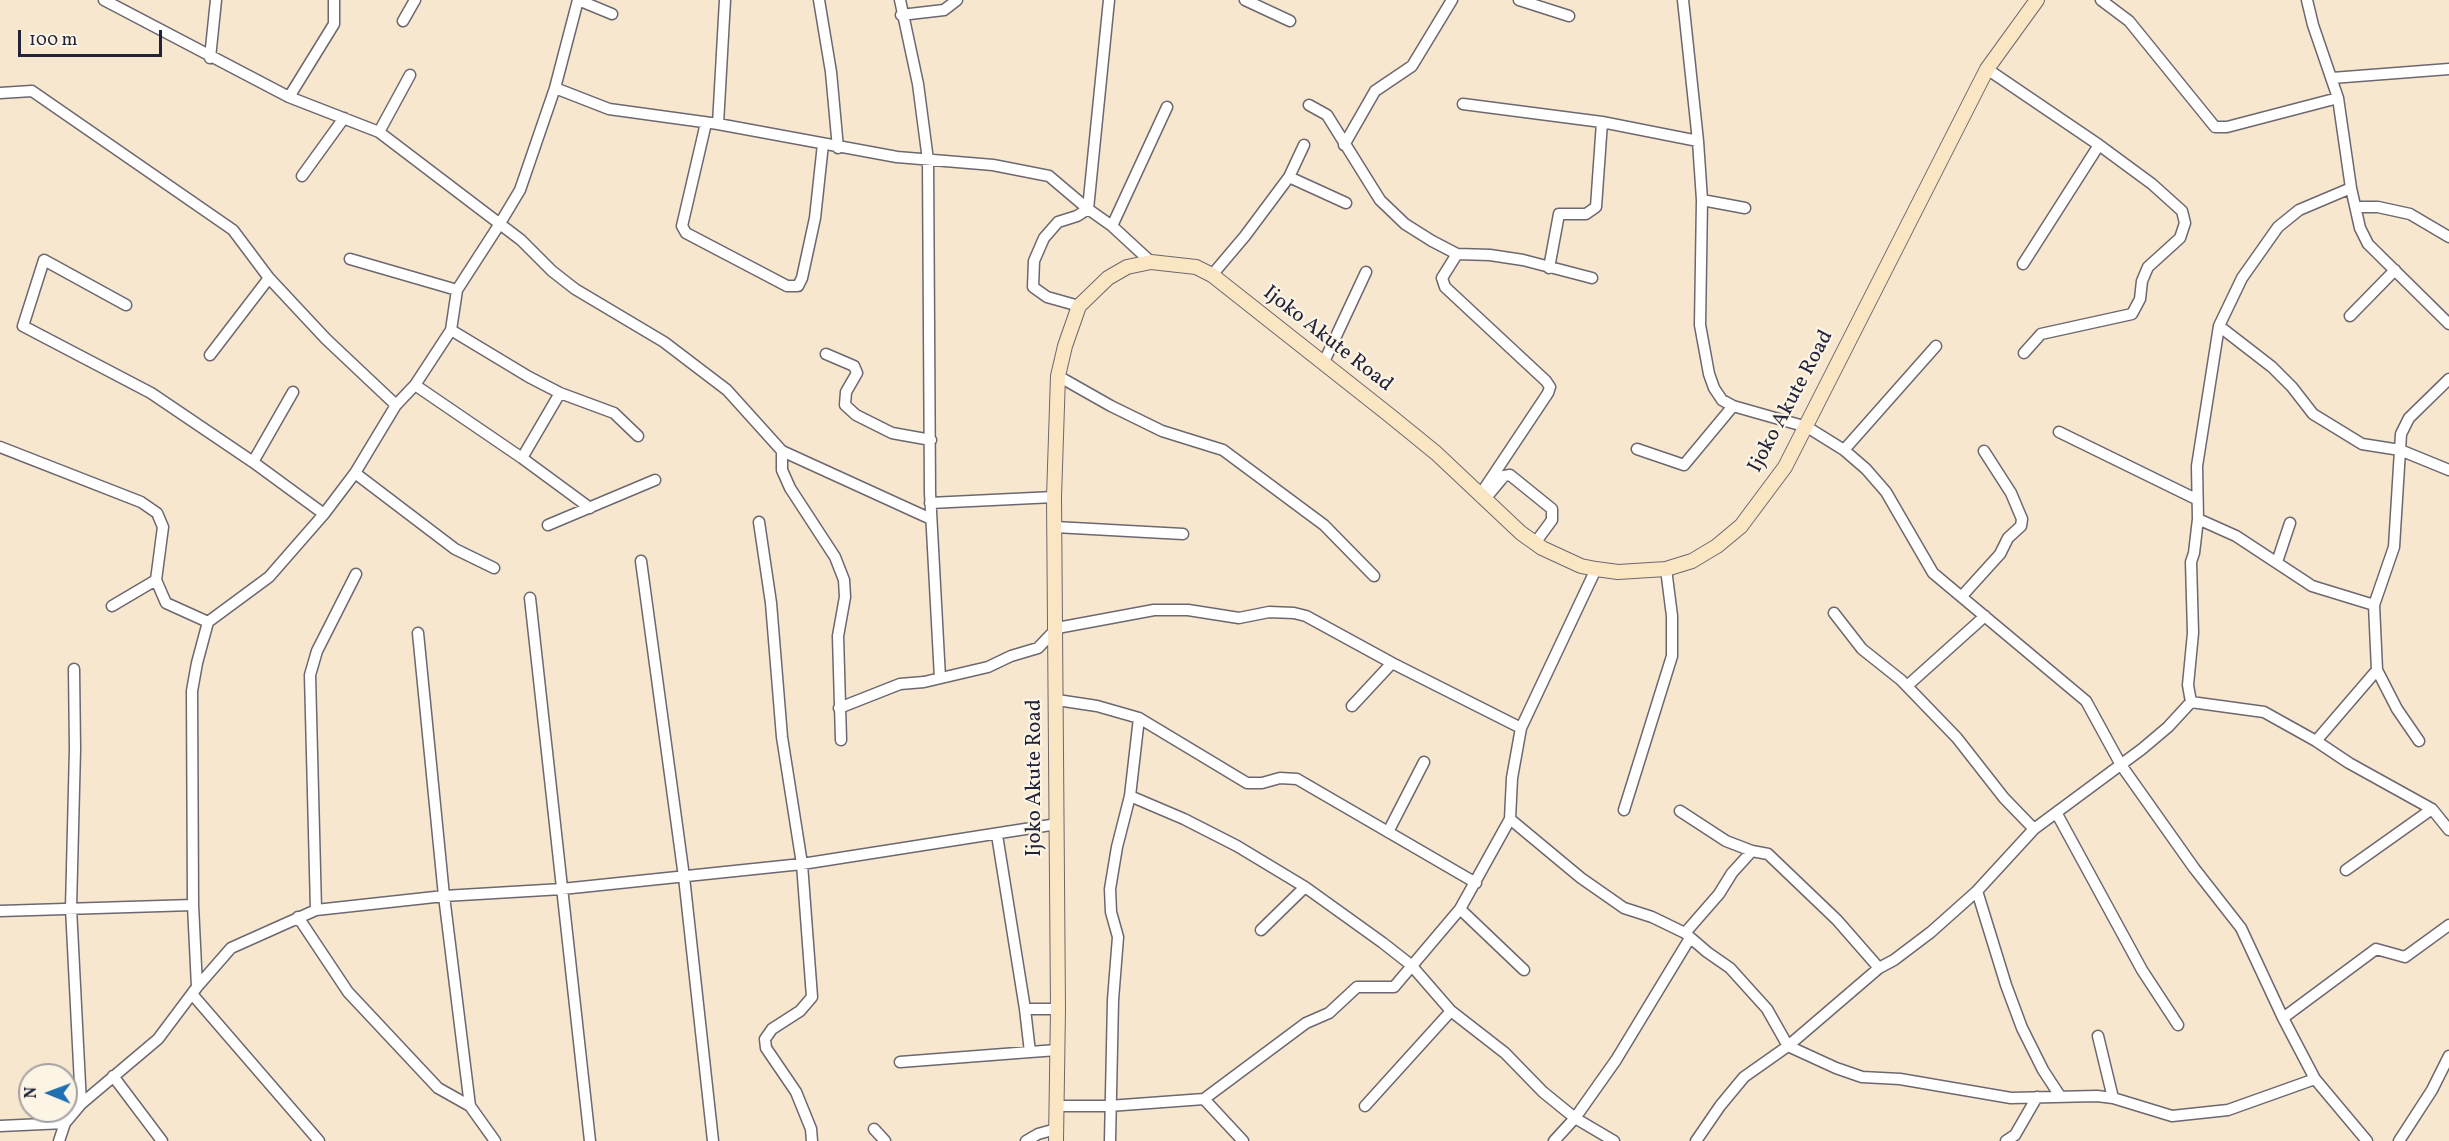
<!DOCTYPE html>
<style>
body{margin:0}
#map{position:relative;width:2449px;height:1141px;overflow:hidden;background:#f7e7cf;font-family:Vollkorn,serif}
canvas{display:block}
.north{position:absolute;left:18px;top:1063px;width:60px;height:60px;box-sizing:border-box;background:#fcf5e5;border:2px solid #a5a1a1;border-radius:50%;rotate:271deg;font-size:16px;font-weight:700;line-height:24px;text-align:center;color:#22223b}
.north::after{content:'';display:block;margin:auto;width:21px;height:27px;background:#1f6fb2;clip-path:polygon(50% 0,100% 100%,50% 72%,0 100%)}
.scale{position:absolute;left:18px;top:30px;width:144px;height:27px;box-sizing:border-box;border:3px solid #22223b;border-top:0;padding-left:8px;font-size:18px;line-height:21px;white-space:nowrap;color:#22223b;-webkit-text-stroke:4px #fcf5e5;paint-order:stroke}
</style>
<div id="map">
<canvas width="2449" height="1141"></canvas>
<div class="north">N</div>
<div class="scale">100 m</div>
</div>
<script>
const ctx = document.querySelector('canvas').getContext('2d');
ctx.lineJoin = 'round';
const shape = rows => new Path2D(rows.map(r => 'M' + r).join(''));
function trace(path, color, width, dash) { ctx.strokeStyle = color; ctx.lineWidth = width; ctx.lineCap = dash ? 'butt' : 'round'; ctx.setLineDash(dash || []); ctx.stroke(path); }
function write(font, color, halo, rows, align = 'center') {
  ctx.font = font + ' Vollkorn,serif'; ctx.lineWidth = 4.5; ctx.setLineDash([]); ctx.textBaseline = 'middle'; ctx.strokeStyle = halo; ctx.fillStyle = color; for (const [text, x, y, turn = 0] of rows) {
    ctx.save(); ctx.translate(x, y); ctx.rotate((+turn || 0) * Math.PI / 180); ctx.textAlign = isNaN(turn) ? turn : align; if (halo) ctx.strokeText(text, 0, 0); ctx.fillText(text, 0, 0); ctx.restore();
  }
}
const minor = shape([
 [104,0,289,97,379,132,521,240,552,271,575,289,664,342,727,390,782,451,931,519],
 [578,0,612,14],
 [819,0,831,72,838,148],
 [900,0,918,84,928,160,930,493,940,678],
 [1245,0,1290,21],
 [1519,0,1569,16],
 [1683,0,1698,141,1702,200,1700,325,1709,374,1714,388,1722,400,1733,406,1807,427,1844,450,1866,469,1886,492,1933,573,2086,701,2121,765,2194,868,2241,928,2283,1018,2315,1079,2367,1141],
 [2101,0,2129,21,2215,127,2227,127,2338,98],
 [2307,0,2313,25,2338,98,2351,188,2360,228,2368,244,2449,324],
 [901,15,944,10,957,0],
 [403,21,415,0],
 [210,58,216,0],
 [1987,69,2099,145,2152,184,2182,211,2185,223,2180,238,2148,267,2142,281,2140,299,2132,314,2041,334,2024,353],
 [2332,78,2449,69],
 [555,88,609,109,718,124,897,157,993,165,1049,176,1088,209,1112,226,1151,262],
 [0,93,32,91,233,230,269,278,326,339,396,405],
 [289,97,334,24,334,0],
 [1463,104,1602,122,1698,141],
 [1309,105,1327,115,1380,200,1405,224,1432,241,1457,254,1490,255,1523,260,1592,278],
 [706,123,682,226,686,233,787,286,798,286,802,278,815,218,823,144],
 [718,124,725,0],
 [379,132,410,75],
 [1344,145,1375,91,1412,66,1452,0],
 [302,176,344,118],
 [1289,177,1346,203],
 [1702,200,1745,208],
 [2356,207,2378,207,2410,214,2449,237],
 [1088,209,1109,0],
 [1112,226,1167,107],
 [1457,254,1442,278,1445,287,1546,381,1550,387,1548,393,1480,495],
 [350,259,457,290],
 [2023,264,2099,145],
 [1549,268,1559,214,1586,214,1596,207,1602,122],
 [1212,275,1245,236,1289,177,1304,145],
 [126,305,44,260,23,326,151,393,253,462,324,514],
 [1079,306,1047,297,1033,287,1034,261,1044,238,1058,222,1077,216,1088,209],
 [2350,316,2395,270],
 [2219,326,2272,367,2292,387,2313,414,2362,444,2400,450,2449,470],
 [451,330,529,377,560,393,614,413,638,436],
 [826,354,854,366,857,373,846,392,845,405,856,415,892,433,931,440],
 [210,355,269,278],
 [1323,364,1366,272],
 [1058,376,1111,406,1162,431,1223,450,1324,525,1374,576],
 [415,385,522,458,590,508],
 [2059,432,2196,499],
 [0,447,141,502,157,513,163,527,156,580,166,603,208,622],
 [1637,449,1684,465,1733,406],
 [1844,450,1936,346],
 [782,451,782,470,790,488,835,557,844,580,845,597,838,636,841,740],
 [522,458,560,393],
 [253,462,293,392],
 [355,473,455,549,494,568],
 [1485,499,1504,476,1510,475,1552,509,1552,520,1535,543],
 [930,503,1054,497],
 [2198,519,2236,536,2312,586,2374,605],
 [759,522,771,603,782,737,802,864,812,997,800,1011,772,1029,765,1039,766,1048,796,1092,811,1129,812,1141],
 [548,525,655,480],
 [1055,527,1183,534],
 [641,561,684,877,713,1141],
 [2277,562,2290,523],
 [1962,596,2000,554,2008,538,2021,526,2022,519,2011,493,1984,451],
 [530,598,590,1141],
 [112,606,156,580],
 [1834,613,1862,649,1901,680,1957,738,2004,798,2034,829],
 [418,633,444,896,470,1106],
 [74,669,75,749,71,908,81,1104],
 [1907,686,1985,616],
 [1057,700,1097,706,1139,718,1247,783,1262,783,1280,778,1297,779,1476,883],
 [2191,702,2188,685,2193,633,2191,562,2194,553,2198,519,2197,466,2219,326,2242,278,2278,227,2299,210,2351,188],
 [2191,702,2264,712,2316,741,2349,763,2432,809,2449,830],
 [1352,706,1392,663],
 [839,708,900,684,924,682,988,667,1011,656,1038,648,1057,628,1154,610,1188,610,1239,618,1269,612,1294,613,1306,616,1392,663,1521,728],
 [2316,741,2377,670],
 [2419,741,2397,709,2377,670,2374,605,2394,547,2401,434,2409,418,2449,379],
 [1130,796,1184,819,1237,846,1305,887,1383,943,1411,965,1451,1011,1505,1053,1543,1092,1575,1118,1614,1141],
 [1624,810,1672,656,1672,616,1666,569],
 [1680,811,1726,841,1752,851,1768,854,1837,920,1879,968],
 [2057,814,2142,970,2178,1025],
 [1510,819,1581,878,1624,908,1652,917,1685,933,1707,952,1730,968,1767,1009,1788,1046,1836,1068,1862,1077,1900,1079,2011,1098,2097,1096,2113,1098,2172,1116,2228,1110,2315,1079],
 [1388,832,1424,762],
 [997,835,1025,1009,1058,1009],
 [2346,870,2432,809],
 [1977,891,2006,985,2022,1028,2043,1070,2060,1096],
 [1460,909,1524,970],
 [316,910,310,675,317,651,356,574],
 [0,911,193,905],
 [298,917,348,992,438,1088,470,1106,495,1141],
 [1261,930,1305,887],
 [1685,933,1719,894,1732,873,1752,851],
 [197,987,193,905,192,691,197,663,208,622,269,577,324,514,355,473,396,405,415,385,451,330,457,290,499,225,520,190,555,88,578,0],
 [192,994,319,1141],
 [1025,1009,1030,1052,1057,1050],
 [2283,1018,2376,949,2405,957,2449,925],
 [2098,1036,2113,1098],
 [900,1062,1030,1052],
 [113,1076,162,1141],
 [1204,1099,1243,1141],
 [1056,1106,1109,1106,1204,1099,1306,1023,1329,1013,1357,987,1394,987,1460,909,1510,819,1512,778,1521,728,1596,569],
 [1365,1106,1451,1011],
 [0,1126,65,1123],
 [874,1129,885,1141],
 [59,1141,65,1123,81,1104,158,1039,197,987,231,948,316,910,444,896,562,889,802,864,1057,824],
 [1026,1141,1038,1134,1056,1129],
 [1110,1141,1113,1000,1118,937,1111,912,1110,889,1117,847,1130,796,1139,718],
 [1554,1141,1575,1118,1616,1060,1690,938],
 [1696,1141,1720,1106,1744,1077,1788,1046,1879,968,1894,960,1931,932,1977,891,2034,829,2142,749,2168,727,2191,702],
 [2006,1141,2015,1135,2037,1097],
 [2399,1141,2432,1090,2449,1056]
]);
const secondary = shape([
 [1056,1141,1058,1009,1054,497,1058,376,1065,346,1079,306,1108,278,1127,267,1151,262,1196,267,1212,275,1388,414,1436,453,1521,533,1542,548,1581,566,1596,569,1618,572,1666,569,1692,561,1717,546,1741,526,1785,467,1987,69,2037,0]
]);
const streetNames = [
 ["Ijoko Akute Road",1327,340,38],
 ["Ijoko Akute Road",1792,402,-62],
 ["Ijoko Akute Road",1036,778,-90]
];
trace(minor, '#6d676f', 13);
trace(secondary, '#6d676f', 16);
trace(minor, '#fff', 10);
trace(secondary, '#fbe6c4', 14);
write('21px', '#22223b', '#fcf5e5', streetNames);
</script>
